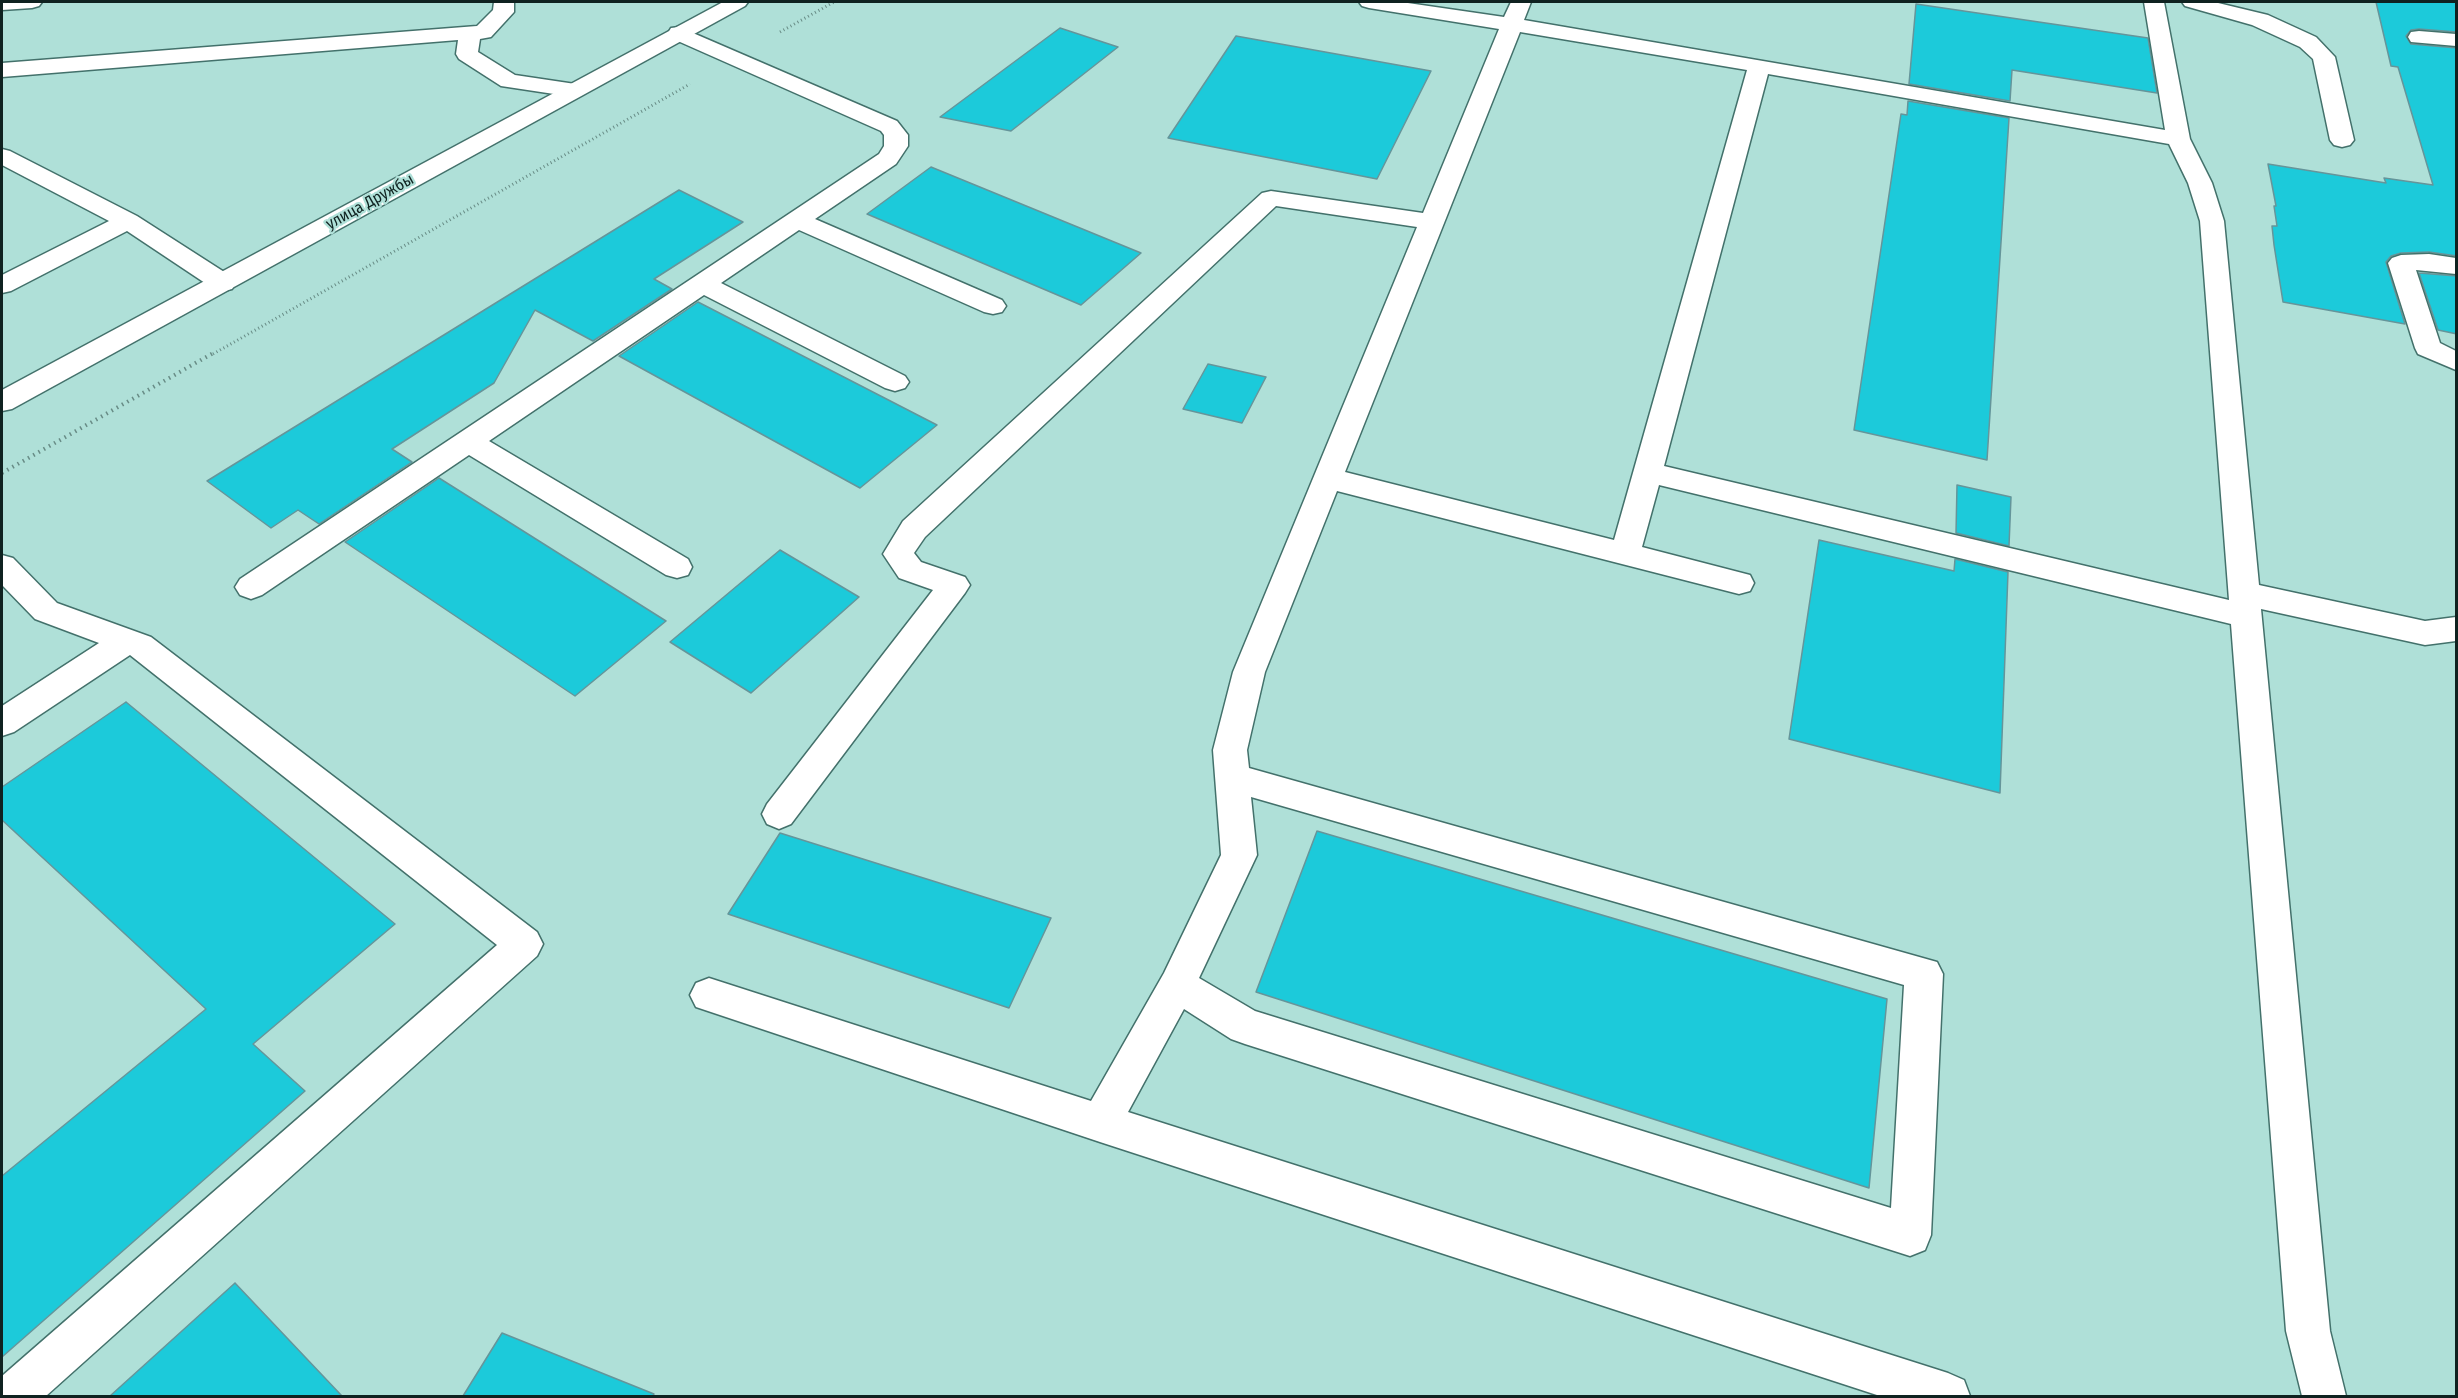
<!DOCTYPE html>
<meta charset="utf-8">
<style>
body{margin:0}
#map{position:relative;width:2458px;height:1398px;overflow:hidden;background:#afe0d8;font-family:"Fira Sans Condensed",sans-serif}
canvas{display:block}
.frame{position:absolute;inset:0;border:3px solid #0f2220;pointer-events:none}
</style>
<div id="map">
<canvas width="2458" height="1398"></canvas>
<div class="frame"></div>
</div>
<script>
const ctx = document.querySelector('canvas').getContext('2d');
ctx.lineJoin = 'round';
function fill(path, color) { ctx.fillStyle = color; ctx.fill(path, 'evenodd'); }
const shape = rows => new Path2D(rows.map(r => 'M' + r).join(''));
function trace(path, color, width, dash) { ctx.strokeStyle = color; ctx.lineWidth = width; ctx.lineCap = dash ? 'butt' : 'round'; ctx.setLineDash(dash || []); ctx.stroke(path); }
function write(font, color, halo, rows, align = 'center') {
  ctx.font = font + ' "Fira Sans Condensed",sans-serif'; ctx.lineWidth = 4.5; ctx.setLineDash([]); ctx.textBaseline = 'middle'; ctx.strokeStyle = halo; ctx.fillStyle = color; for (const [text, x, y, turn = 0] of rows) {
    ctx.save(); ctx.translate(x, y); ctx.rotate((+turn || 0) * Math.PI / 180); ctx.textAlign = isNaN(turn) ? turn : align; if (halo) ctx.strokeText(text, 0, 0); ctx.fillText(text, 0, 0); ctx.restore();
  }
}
const building = shape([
 [2376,2,2457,2,2457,32,2419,29,2411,30,2406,36,2411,44,2457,48,2457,256,2429,252,2401,253,2391,256,2386,262,2405,324,2283,302,2274,245,2272,226,2277,226,2274,206,2276,206,2268,164,2386,183,2384,178,2433,185,2398,67,2391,66,2376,2],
 [1916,4,2148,38,2157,93,2012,70,2010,101,1909,84,1916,4],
 [1060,28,1118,47,1011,131,940,117,1060,28],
 [1236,36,1431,71,1377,179,1168,138,1236,36],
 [1908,101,2009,118,1987,460,1854,430,1901,114,1907,115,1908,101],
 [931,167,1141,253,1081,305,867,214,931,167],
 [679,190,743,222,654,279,672,289,593,341,535,310,494,383,392,449,412,462,319,524,298,510,271,528,207,481,679,190],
 [2419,273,2457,276,2457,334,2438,330,2419,273],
 [698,302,937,425,860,488,619,356,698,302],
 [1208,364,1266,377,1242,423,1183,409,1208,364],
 [439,478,666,621,575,696,345,542,439,478],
 [1957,485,2011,497,2009,546,1956,533,1957,485],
 [1819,540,1954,571,1955,559,2008,572,2000,793,1789,739,1819,540],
 [780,550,859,597,751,693,670,642,780,550],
 [126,702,395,924,253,1044,305,1091,2,1357,2,1176,206,1009,2,820,2,787,126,702],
 [1317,831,1887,999,1869,1188,1256,992,1317,831],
 [780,833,1051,918,1009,1008,728,914,780,833],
 [235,1283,342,1396,110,1396,235,1283],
 [502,1333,654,1394,653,1396,463,1396,502,1333]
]);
const pathFar1 = shape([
 [780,32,834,2],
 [213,354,690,84]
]);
const path = shape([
 [2,473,215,352]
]);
const minor = shape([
 [2,2,42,2,39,6,32,8,2,10,2,2],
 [494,2,514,2,514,12,491,37,480,39,478,52,515,75,582,85,585,90,582,95,574,97,501,86,459,59,456,54,458,40,2,77,2,63,477,26,493,10,494,2],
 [1359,2,1401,2,1504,17,1511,2,1531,2,1524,20,2165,130,2144,2,2164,2,2190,139,2212,183,2224,221,2259,585,2425,621,2456,617,2456,641,2425,645,2261,609,2330,1331,2346,1396,2302,1396,2286,1331,2231,624,1659,485,1642,547,1750,575,1754,583,1750,591,1739,594,1337,491,1265,672,1247,750,1249,768,1937,962,1943,974,1931,1235,1925,1250,1910,1256,1245,1044,1231,1039,1184,1009,1128,1112,1948,1373,1964,1380,1970,1396,1880,1396,1100,1142,696,1007,690,995,696,983,709,978,1091,1101,1164,973,1221,855,1213,750,1233,672,1417,227,1276,206,925,537,914,553,921,562,965,577,970,585,965,593,791,824,779,829,767,824,762,814,767,804,933,590,899,578,883,554,903,521,1262,193,1271,191,1423,213,1499,29,1369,8,1362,6,1359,2],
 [1520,32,1747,70,1614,540,1345,472,1520,32],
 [1768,74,2169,144,2188,183,2200,221,2229,600,1664,466,1768,74],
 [1251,797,1904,985,1891,1208,1255,1011,1199,978,1257,855,1251,797],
 [2182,2,2214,2,2268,15,2316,37,2335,57,2354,140,2350,145,2342,147,2334,145,2330,140,2313,59,2300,47,2252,25,2185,6,2182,2],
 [679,27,897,121,908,135,908,146,896,164,815,219,1002,300,1006,306,1002,312,993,314,984,312,799,230,721,283,905,376,909,382,905,388,895,391,885,388,704,295,489,441,688,559,692,567,688,575,677,578,666,575,469,455,262,595,251,599,240,595,235,587,240,579,879,154,884,146,884,135,881,131,671,38,668,33,671,28,679,27],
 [2419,31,2456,34,2456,46,2411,42,2408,37,2411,32,2419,31],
 [2,149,10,151,137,216,232,277,236,283,232,289,223,291,214,289,127,231,11,291,2,293,2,275,109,221,2,165,2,149],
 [2429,254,2456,258,2456,274,2416,270,2440,343,2456,351,2456,370,2418,354,2415,348,2388,263,2392,258,2401,255,2429,254],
 [2,555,13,558,57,603,151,637,537,932,543,944,537,956,46,1396,2,1396,2,1376,497,945,130,655,14,732,2,736,2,706,99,643,35,619,2,585,2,555]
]);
const major = shape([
 [723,2,748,2,745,6,12,409,2,411,2,390,723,2]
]);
const farStreetnames = [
 ["улица Дружбы",370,202,-29]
];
fill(building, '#1ccada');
trace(building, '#65959a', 1.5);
trace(minor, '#43716b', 3);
trace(major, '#43716b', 3);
trace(pathFar1, '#688c86', 3, [1, 3]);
trace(path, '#688c86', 4, [1.5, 4.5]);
fill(minor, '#fff');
fill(major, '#fff');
write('16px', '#0f2220', '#afe0d8', farStreetnames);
</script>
